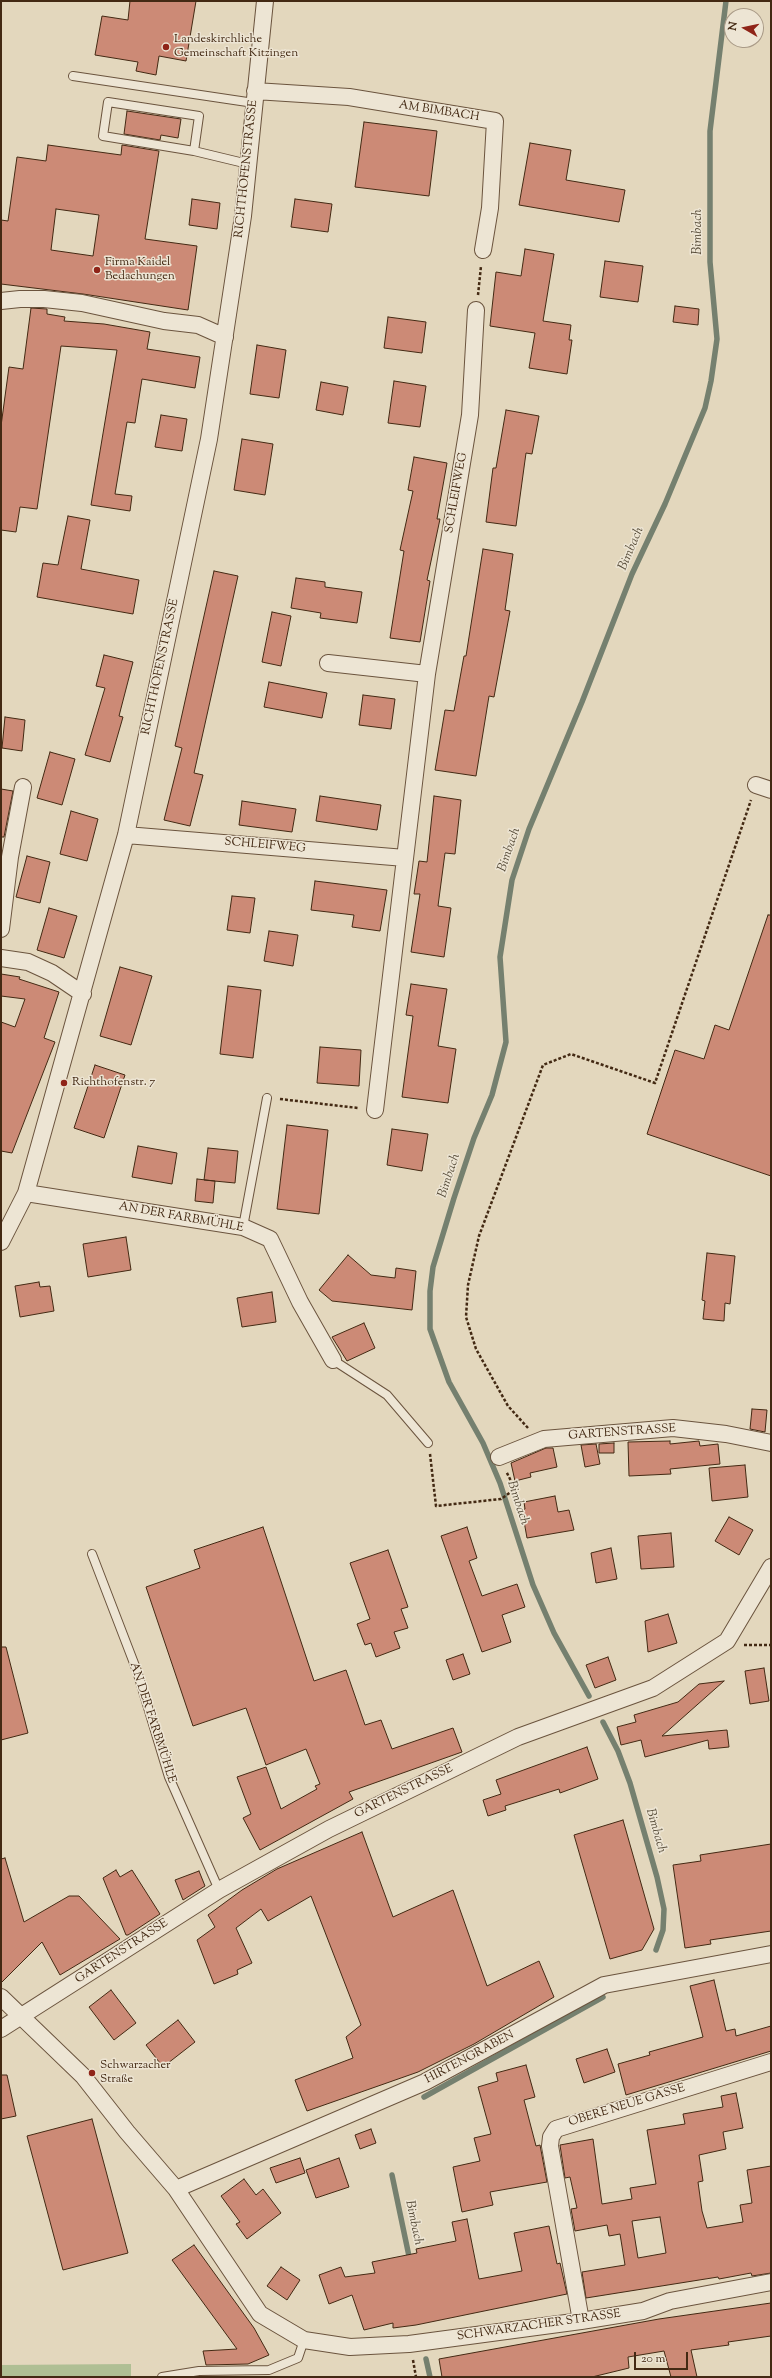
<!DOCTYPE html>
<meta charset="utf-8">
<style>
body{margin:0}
#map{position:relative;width:772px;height:2378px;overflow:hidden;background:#e3d7bd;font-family:"Sorts Mill Goudy",serif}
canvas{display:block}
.frame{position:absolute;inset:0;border:2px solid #432913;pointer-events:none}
.north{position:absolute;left:724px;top:8px;width:40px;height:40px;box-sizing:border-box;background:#ede5d4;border:1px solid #a99a87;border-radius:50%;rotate:279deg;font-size:11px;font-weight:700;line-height:16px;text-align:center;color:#432913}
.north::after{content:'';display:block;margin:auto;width:14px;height:18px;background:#8f2418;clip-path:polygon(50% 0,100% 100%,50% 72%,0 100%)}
.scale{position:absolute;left:634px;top:2352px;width:54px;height:18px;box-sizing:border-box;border:2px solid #432913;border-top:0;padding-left:5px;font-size:12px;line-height:14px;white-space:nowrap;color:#432913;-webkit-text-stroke:3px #ede5d4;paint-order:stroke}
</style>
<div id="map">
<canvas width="772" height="2378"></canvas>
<div class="frame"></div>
<div class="north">N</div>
<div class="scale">20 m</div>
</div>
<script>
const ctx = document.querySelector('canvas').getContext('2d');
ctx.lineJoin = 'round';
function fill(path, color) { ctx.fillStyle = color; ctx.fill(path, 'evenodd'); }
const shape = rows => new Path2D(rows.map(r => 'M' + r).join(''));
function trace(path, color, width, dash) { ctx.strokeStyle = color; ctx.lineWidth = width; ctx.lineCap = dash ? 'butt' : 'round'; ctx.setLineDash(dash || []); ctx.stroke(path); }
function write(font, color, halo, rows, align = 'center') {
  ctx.font = font + ' "Sorts Mill Goudy",serif'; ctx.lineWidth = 3; ctx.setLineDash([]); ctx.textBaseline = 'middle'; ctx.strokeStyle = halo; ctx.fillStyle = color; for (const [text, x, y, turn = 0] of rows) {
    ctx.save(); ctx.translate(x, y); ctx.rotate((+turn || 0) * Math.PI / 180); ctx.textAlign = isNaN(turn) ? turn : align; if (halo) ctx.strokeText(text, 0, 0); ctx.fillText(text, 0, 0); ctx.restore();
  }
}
const green = shape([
 [131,2364,131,2377,1,2377,1,2365]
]);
const stream = shape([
 [589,1696,554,1633,533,1585,500,1483,483,1443,449,1382,430,1329,430,1291,433,1267,454,1198,474,1138,492,1095,506,1042,500,957,512,880,529,829,582,702,632,574,665,504,705,408,711,381,717,339,710,262,710,131,726,1],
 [603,1722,618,1751,630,1783,657,1877,664,1909,663,1930,656,1950],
 [424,2097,603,1997],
 [392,2175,410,2261],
 [426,2359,430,2377]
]);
const building = shape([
 [130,1,196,1,186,61,159,56,156,75,136,71,138,62,95,55,102,16,128,20,130,1],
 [127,111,181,119,178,138,161,135,160,140,124,134,127,111],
 [364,122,437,131,429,196,355,187,364,122],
 [530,143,571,150,566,180,625,190,619,222,519,205,530,143],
 [48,145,121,155,122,145,159,151,145,239,197,246,188,310,83,294,1,284,1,220,8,221,17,157,46,161,48,145],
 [56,209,99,215,93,256,51,250,56,209],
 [192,199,220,203,217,229,189,225,192,199],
 [295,199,332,204,328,232,291,227,295,199],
 [525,249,554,254,543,321,571,325,569,340,572,340,567,374,529,368,535,333,490,326,496,272,521,276,525,249],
 [605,261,643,266,638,302,600,297,605,261],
 [675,306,699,309,698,325,673,322,675,306],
 [31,308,47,309,47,314,65,317,64,321,104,324,150,332,147,349,200,357,195,388,142,379,135,423,127,422,115,494,132,496,130,511,91,505,117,350,61,346,37,509,20,507,16,532,1,530,1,426,9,367,23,369,31,308],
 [388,317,426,322,422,353,384,348,388,317],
 [257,345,286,350,279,398,250,394,257,345],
 [394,381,426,386,420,427,388,423,394,381],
 [321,382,348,387,343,415,316,410,321,382],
 [506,410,539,416,532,454,526,453,516,526,486,522,493,468,496,468,506,410],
 [161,415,187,419,182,451,155,447,161,415],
 [242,439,273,444,265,495,234,490,242,439],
 [414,457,447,463,437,519,440,519,427,580,430,581,420,642,390,638,404,551,400,550,413,491,408,490,414,457],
 [68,516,90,520,81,569,139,580,133,614,37,597,43,563,58,565,68,516],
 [483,549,513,554,505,610,510,611,494,697,489,696,476,776,435,770,445,710,454,711,464,656,466,656,483,549],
 [214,571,238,576,194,773,203,775,190,826,164,820,182,748,175,746,214,571],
 [296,578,325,582,325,587,362,592,357,623,320,618,321,613,291,608,296,578],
 [272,612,291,616,281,666,262,662,272,612],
 [104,655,133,662,119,716,123,717,110,762,85,755,105,688,96,686,104,655],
 [269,682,327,693,322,718,264,707,269,682],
 [363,695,395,699,391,729,359,725,363,695],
 [5,717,25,720,22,751,2,748,5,717],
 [50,752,75,759,62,805,37,798,50,752],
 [1,789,13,791,4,837,1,837,1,789],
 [320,796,381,805,377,830,316,821,320,796],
 [434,796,461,800,455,854,445,853,438,906,451,908,444,957,411,952,420,894,414,894,419,861,427,862,434,796],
 [242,801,296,809,292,832,239,825,242,801],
 [71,811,98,819,87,861,60,854,71,811],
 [27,856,50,862,40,903,16,897,27,856],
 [315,881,387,890,380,931,352,927,354,915,311,910,315,881],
 [232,896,255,898,250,933,227,930,232,896],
 [49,908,77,916,64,958,37,950,49,908],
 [768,915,771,915,771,1176,647,1134,675,1050,704,1059,715,1025,729,1030,768,915],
 [269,931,298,935,293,966,264,961,269,931],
 [120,967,152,976,131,1045,100,1036,120,967],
 [1,974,20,977,19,979,59,992,44,1038,55,1042,12,1153,1,1151,1,1022,15,1027,25,999,1,996,1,974],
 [411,984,447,989,438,1046,456,1049,448,1103,402,1097,413,1016,406,1015,411,984],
 [228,986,261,990,253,1058,220,1054,228,986],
 [320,1047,361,1050,359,1086,317,1083,320,1047],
 [95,1065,125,1075,104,1138,74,1128,95,1065],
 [287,1125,328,1130,319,1214,277,1209,287,1125],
 [392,1129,428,1134,422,1171,387,1165,392,1129],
 [138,1146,177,1153,172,1184,132,1177,138,1146],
 [208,1148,238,1151,235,1183,204,1180,208,1148],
 [197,1179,215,1181,213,1203,195,1201,197,1179],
 [126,1237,131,1270,88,1277,83,1244,126,1237],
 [707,1253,735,1256,730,1304,725,1303,724,1321,703,1319,705,1301,702,1300,707,1253],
 [348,1255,371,1275,395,1278,396,1268,416,1271,412,1310,332,1301,319,1290,348,1255],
 [39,1282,40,1287,50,1286,54,1311,20,1317,15,1286,39,1282],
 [272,1292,276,1322,242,1327,237,1298,272,1292],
 [364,1323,375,1348,347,1361,332,1337,364,1323],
 [752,1409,767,1410,765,1432,750,1429,752,1409],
 [670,1441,670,1444,699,1441,700,1446,718,1444,720,1464,670,1469,671,1474,629,1476,628,1442,670,1441],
 [614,1443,614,1453,599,1453,599,1444,614,1443],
 [596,1444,600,1464,585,1467,581,1445,596,1444],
 [546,1448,553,1448,557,1467,530,1473,531,1477,515,1481,511,1463,546,1448],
 [745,1465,748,1497,712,1501,709,1468,745,1465],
 [555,1496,558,1512,569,1510,574,1530,527,1538,522,1510,525,1509,524,1502,555,1496],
 [729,1517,753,1530,739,1555,715,1541,729,1517],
 [263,1527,314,1681,346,1670,365,1725,381,1720,392,1749,453,1728,462,1752,349,1792,353,1799,260,1850,243,1818,251,1814,237,1777,266,1767,281,1809,317,1789,315,1786,320,1784,306,1749,266,1765,246,1708,193,1726,146,1587,200,1568,194,1550,263,1527],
 [467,1527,477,1558,469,1561,482,1596,517,1584,525,1607,502,1615,511,1642,482,1652,441,1536,467,1527],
 [671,1533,674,1567,641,1569,638,1536,671,1533],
 [611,1548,617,1579,596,1583,591,1553,611,1548],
 [388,1550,408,1607,401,1609,408,1628,394,1632,400,1648,376,1657,371,1643,365,1645,357,1624,370,1619,350,1563,388,1550],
 [668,1614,677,1643,648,1652,645,1621,668,1614],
 [1,1647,6,1647,28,1733,1,1740,1,1647],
 [463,1654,470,1674,453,1680,446,1660,463,1654],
 [608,1657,616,1680,595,1688,586,1665,608,1657],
 [764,1668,769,1701,750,1704,745,1671,764,1668],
 [724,1681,662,1736,727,1730,729,1747,709,1749,708,1740,645,1757,641,1740,621,1745,617,1727,636,1722,634,1715,678,1702,699,1684,724,1681],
 [587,1747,598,1779,560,1793,559,1789,505,1806,506,1810,488,1816,483,1800,501,1794,496,1780,587,1747],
 [623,1820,654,1929,642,1950,610,1959,574,1835,623,1820],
 [362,1832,393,1917,453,1890,487,1986,539,1961,554,1997,474,2044,418,2072,307,2111,295,2080,353,2058,346,2037,361,2025,311,1896,268,1921,261,1909,236,1928,252,1963,237,1970,238,1974,214,1984,197,1940,215,1927,208,1915,242,1890,277,1869,362,1832],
 [771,1844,771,1931,710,1940,711,1944,685,1948,673,1865,701,1861,700,1855,771,1844],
 [5,1858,24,1922,69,1896,79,1896,120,1939,60,1975,42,1942,1,1983,1,1859,5,1858],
 [116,1870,120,1877,132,1870,160,1914,128,1935,126,1935,103,1878,116,1870],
 [199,1871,205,1886,183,1900,175,1880,199,1871],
 [714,1980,726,2031,735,2029,736,2036,771,2026,771,2051,626,2095,618,2064,650,2055,649,2052,703,2037,690,1986,714,1980],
 [111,1990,136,2023,114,2040,89,2007,111,1990],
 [178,2020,195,2042,163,2067,146,2045,178,2020],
 [607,2049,615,2072,584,2083,576,2059,607,2049],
 [526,2065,535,2097,524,2100,536,2146,540,2145,547,2182,490,2192,493,2205,462,2212,453,2167,480,2161,474,2138,491,2134,478,2087,498,2081,496,2073,526,2065],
 [1,2075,7,2075,16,2116,1,2119,1,2075],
 [736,2093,743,2128,723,2132,726,2149,699,2155,703,2181,698,2182,702,2211,707,2228,743,2222,740,2205,752,2203,747,2170,771,2166,771,2273,752,2276,751,2273,719,2279,718,2277,586,2298,582,2272,625,2265,620,2234,609,2236,607,2225,575,2231,571,2209,577,2208,570,2177,565,2178,560,2145,593,2139,602,2204,632,2199,630,2188,656,2184,647,2130,685,2124,683,2114,723,2107,721,2096,736,2093],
 [660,2217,666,2253,638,2258,632,2221,660,2217],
 [92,2119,128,2253,63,2270,27,2136,92,2119],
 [371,2129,376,2143,360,2149,355,2135,371,2129],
 [300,2158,305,2173,276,2183,270,2168,300,2158],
 [339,2158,349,2187,316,2198,306,2170,339,2158],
 [244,2179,256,2195,263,2189,281,2213,247,2239,236,2224,240,2222,221,2196,244,2179],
 [467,2219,479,2279,522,2271,514,2233,549,2226,557,2264,560,2263,567,2294,416,2325,393,2328,393,2323,364,2330,352,2295,329,2304,319,2275,341,2267,345,2277,375,2273,372,2262,417,2253,416,2249,456,2241,452,2222,467,2219],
 [194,2245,254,2328,269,2355,248,2364,206,2365,203,2351,237,2349,172,2260,194,2245],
 [281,2267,300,2280,287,2300,267,2286,281,2267],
 [771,2303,771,2336,728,2342,729,2345,691,2350,697,2377,671,2377,664,2351,628,2357,629,2368,592,2377,442,2377,439,2359,659,2319,771,2303]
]);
const path = shape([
 [478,295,481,266],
 [280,1099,358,1108],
 [528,1428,508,1406,476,1349,466,1317,468,1285,479,1236,543,1065,571,1054,655,1083,751,800],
 [430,1454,436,1506,501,1499,515,1489,506,1471],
 [744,1645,771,1645],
 [413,2360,416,2377]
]);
const lane = shape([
 [73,76,254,103],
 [194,151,199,116,108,102,103,136,194,151,248,164],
 [243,1227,267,1098],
 [333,1360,387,1395,428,1443],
 [92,1554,137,1671,169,1777,219,1890],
 [162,2377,199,2371,269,2370,298,2358,304,2340]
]);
const street = shape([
 [255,91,349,97,495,121,490,208,483,250],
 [1,301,20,299,44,299,82,303,164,321,198,325,225,337],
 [328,663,427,674],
 [756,785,771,790],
 [126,835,405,858],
 [1,929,10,857,23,787],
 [1,958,28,962,52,973,83,994],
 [375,1110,427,674,470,415,476,310],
 [26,1193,243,1227,270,1239,300,1302,333,1360],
 [1,1242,26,1193,126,835,209,439,243,216,265,1],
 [499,1457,544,1439,673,1428,726,1434,771,1443],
 [1,1997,83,2076,127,2132,176,2189,260,2314,304,2340,350,2347,409,2344,581,2321,643,2311,670,2301,771,2282],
 [1,2029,219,1890,329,1829,518,1737,653,1688,727,1641,771,1567],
 [176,2189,425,2082,604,1985,771,1954],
 [581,2321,550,2146,551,2137,556,2129,771,2062]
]);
const markers = [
 [166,47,4,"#8f2418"],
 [97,270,4,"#8f2418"],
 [64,1083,4,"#8f2418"],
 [92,2073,4,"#8f2418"]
];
const poiNames = [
 ["Landeskirchliche",174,40],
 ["Gemeinschaft Kitzingen",174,54],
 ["Firma Kaidel",105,263],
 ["Bedachungen",105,277],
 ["Richthofenstr. 7",72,1083],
 ["Schwarzacher",100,2066],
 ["Straße",100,2080]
];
const streetNames = [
 ["AM BIMBACH",439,112,9],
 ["RICHTHOFENSTRASSE",247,169,-84],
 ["SCHLEIFWEG",457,493,-80],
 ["RICHTHOFENSTRASSE",161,667,-78],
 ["SCHLEIFWEG",265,846,5],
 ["AN DER FARBMÜHLE",181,1218,10],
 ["GARTENSTRASSE",622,1433,-4],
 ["AN DER FARBMÜHLE",152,1723,72],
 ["GARTENSTRASSE",404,1792,-26],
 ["GARTENSTRASSE",122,1952,-33],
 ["HIRTENGRABEN",470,2058,-28],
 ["OBERE NEUE GASSE",627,2106,-17],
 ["SCHWARZACHER STRASSE",539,2326,-8]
];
const waterNames = [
 ["Bimbach",699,232,-90],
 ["Bimbach",632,549,-67],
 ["Bimbach",510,850,-71],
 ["Bimbach",450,1176,-72],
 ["Bimbach",517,1503,72],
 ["Bimbach",655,1831,74],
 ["Bimbach",413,2223,78]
];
fill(green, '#afbf94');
trace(stream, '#75806f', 5.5);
fill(building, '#cc8a76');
trace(building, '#432913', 1);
trace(lane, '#6b543e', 10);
trace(street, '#6b543e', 18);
trace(path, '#432913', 2.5, [3, 2]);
trace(lane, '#ede5d4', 8);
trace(street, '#ede5d4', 16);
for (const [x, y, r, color] of markers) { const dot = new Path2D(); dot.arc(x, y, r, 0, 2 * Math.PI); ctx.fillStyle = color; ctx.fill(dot); trace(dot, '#ede5d4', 1.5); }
write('12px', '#432913', '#ede5d4', poiNames, 'left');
write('12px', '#432913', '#ede5d4', streetNames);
write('italic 13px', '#584d3a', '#ede5d4', waterNames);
</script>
